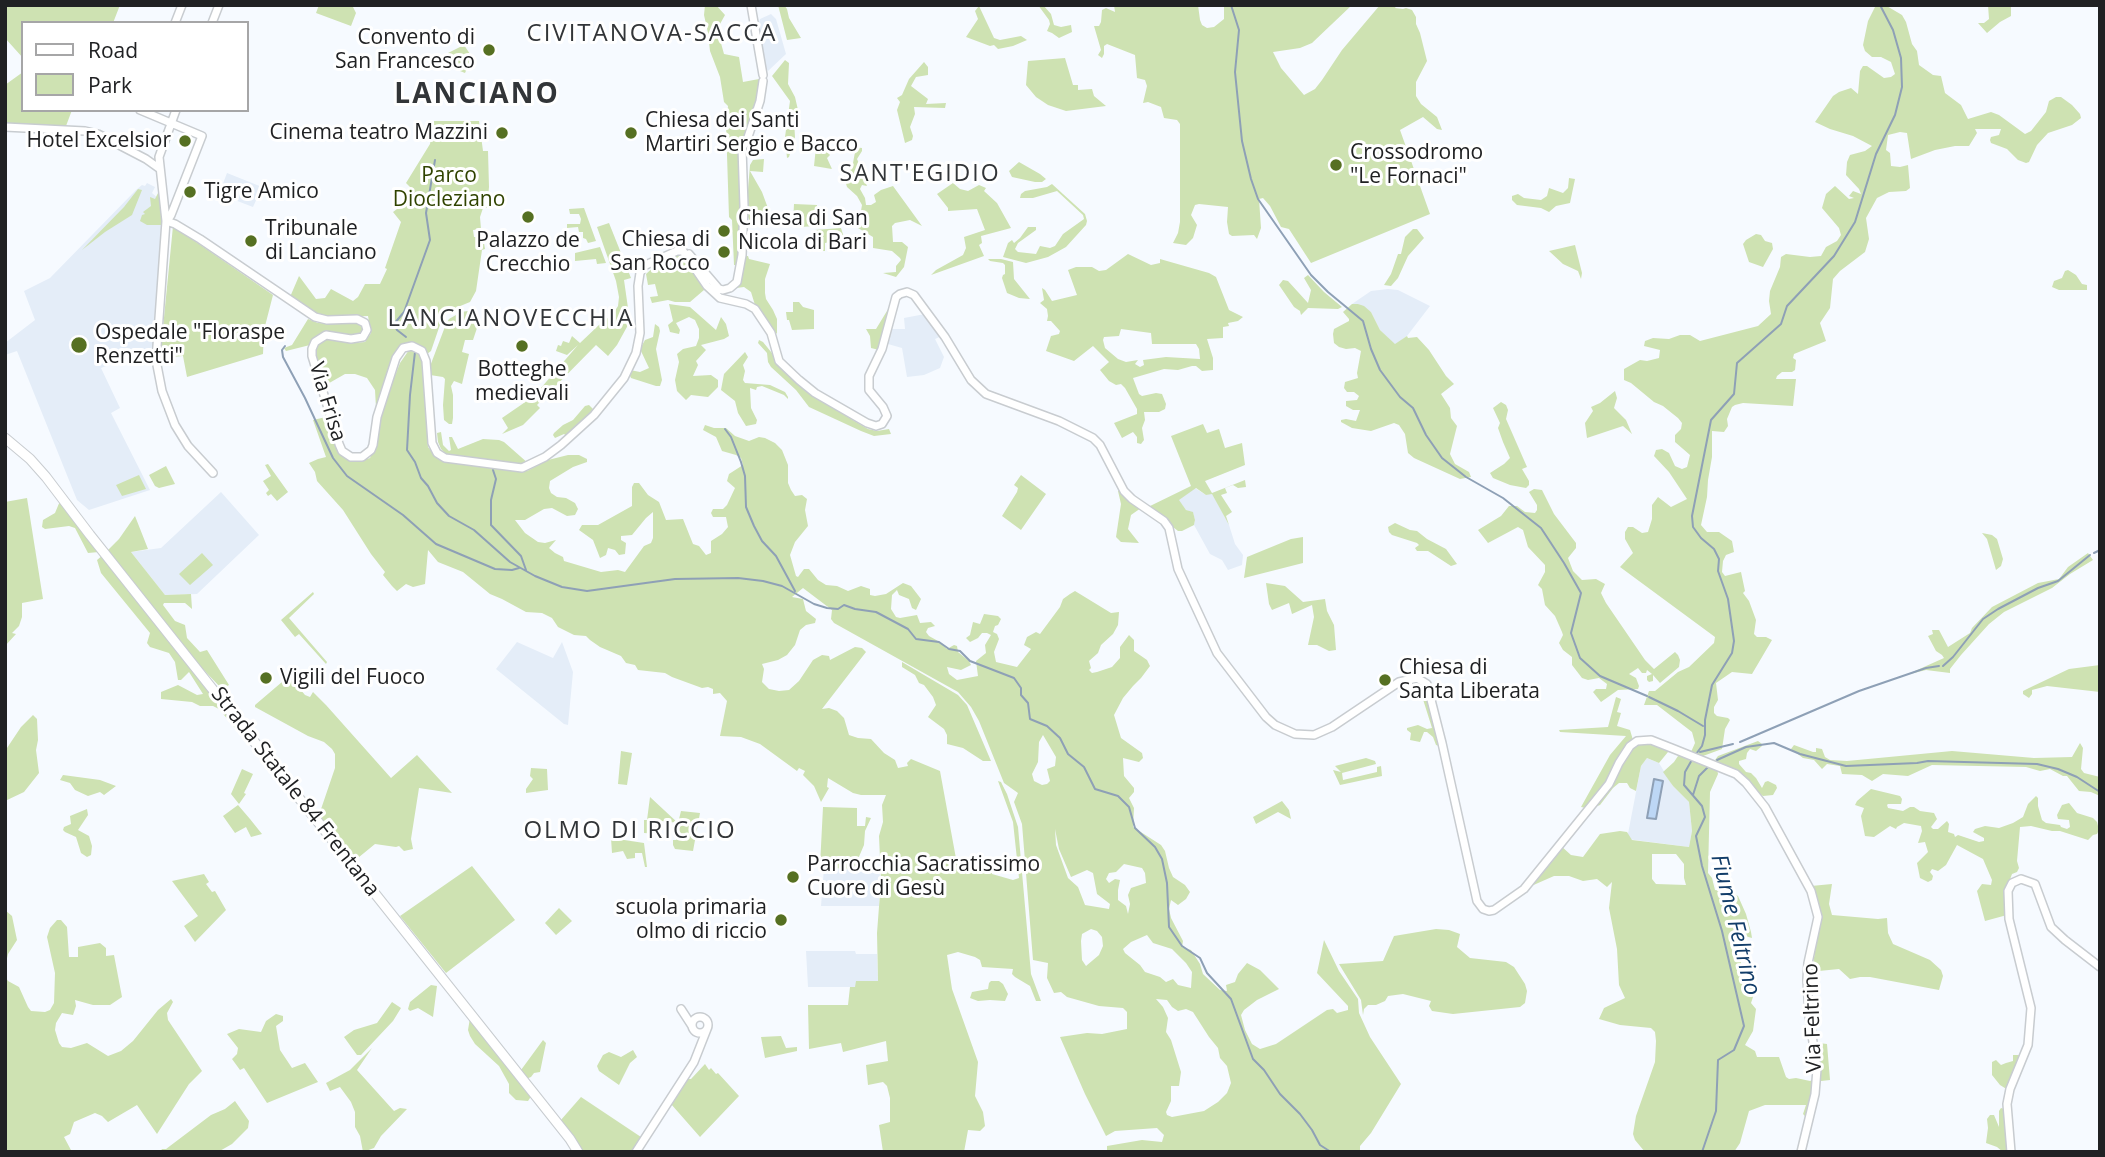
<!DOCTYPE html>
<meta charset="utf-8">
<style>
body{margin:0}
#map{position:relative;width:2105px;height:1157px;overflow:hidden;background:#f6faff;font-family:"Open Sans",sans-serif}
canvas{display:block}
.frame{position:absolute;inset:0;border:7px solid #202123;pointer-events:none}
.legend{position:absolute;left:21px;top:21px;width:228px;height:91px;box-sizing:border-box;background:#fff;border:2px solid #a6a6a7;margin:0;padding:9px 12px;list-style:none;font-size:21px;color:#202123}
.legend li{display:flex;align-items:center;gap:14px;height:35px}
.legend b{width:35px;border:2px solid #a6a6a7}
</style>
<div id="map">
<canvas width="2105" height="1157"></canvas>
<div class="frame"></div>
<ul class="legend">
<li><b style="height:9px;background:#fff"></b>Road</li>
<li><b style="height:19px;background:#cee2b2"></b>Park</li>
</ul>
</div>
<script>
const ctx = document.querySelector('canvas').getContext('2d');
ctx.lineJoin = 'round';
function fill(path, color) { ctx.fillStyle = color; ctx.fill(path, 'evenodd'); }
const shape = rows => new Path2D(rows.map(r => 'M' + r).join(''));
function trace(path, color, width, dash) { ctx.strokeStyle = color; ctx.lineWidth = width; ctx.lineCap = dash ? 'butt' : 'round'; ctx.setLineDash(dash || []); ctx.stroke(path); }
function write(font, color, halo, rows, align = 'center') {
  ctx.font = font + ' "Open Sans",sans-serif'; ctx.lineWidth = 6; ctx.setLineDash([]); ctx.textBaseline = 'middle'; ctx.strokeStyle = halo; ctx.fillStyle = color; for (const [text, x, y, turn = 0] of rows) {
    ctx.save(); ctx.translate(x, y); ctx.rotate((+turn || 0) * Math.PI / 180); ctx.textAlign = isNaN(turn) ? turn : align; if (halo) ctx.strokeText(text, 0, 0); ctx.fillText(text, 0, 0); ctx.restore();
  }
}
const built = shape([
 [771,14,776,19,786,54,768,71,763,64,757,27,760,19],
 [227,173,262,187,253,207,219,194],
 [147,183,155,187,152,193,160,200,162,230,153,347,101,368,120,408,111,413,150,490,89,510,77,500,17,351,5,355,5,343,35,320,24,291,50,278,136,190,142,185,145,186],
 [1388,289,1398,290,1430,306,1407,336,1395,345,1380,330,1371,312,1358,304,1352,304,1371,291],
 [925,314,942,336,935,339,944,357,940,368,924,375,907,377,902,348,888,344,892,329,905,329,904,318],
 [1195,488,1206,495,1212,493,1229,525,1235,544,1243,555,1242,565,1228,570,1222,560,1210,554,1194,525,1195,520,1193,513,1186,510,1178,500],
 [221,492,259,535,197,594,165,595,131,552,161,548],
 [517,642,553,658,562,642,573,672,568,725,564,724,496,669],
 [1647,758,1659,763,1673,786,1689,802,1692,831,1689,847,1627,839,1641,766],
 [824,868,880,870,879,906,821,906],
 [806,951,855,951,856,954,877,954,878,981,856,981,856,987,808,987]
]);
const green = shape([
 [5,5,120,5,113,23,23,23,23,58,5,38],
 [319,5,352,5,356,13,351,26,316,13],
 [705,5,716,5,725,15,720,24,719,36,724,54,739,57,743,82,759,79,758,100,746,141,740,266,734,265,732,220,729,217,726,124,728,106,724,102,720,77,710,51,708,33,704,15],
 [778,5,784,5,787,9,789,18,801,38,787,40],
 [1038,5,1043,5,1051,14,1054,25,1061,27,1071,25,1072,32,1059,38,1052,33,1047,31,1050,24,1049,20],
 [1114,5,1198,5,1200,20,1202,25,1207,28,1214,27,1224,19,1224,5,1352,5,1312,43,1300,48,1273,52,1281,68,1304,95,1315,89,1322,80,1342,50,1380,5,1397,5,1395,8,1403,9,1406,8,1412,10,1416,17,1416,24,1420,33,1427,61,1416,82,1416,96,1421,104,1437,117,1442,130,1437,129,1423,117,1400,130,1430,214,1311,263,1289,229,1281,227,1270,206,1263,198,1259,199,1261,228,1257,239,1254,235,1232,236,1229,234,1227,222,1228,207,1199,204,1195,205,1191,215,1197,225,1193,238,1186,245,1173,243,1178,233,1180,222,1180,124,1177,120,1164,118,1161,107,1148,102,1143,103,1147,86,1145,80,1137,78,1135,55,1107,44,1104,46,1104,54,1102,58,1098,55,1101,50,1094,26,1099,26,1101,22,1102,10,1106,8,1115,12],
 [1876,5,1885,5,1902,15,1906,22,1912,44,1917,51,1919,65,1933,75,1941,76,1945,93,1961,105,1968,119,1991,112,1999,115,2025,134,2031,131,2046,112,2049,101,2056,97,2061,97,2072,105,2080,114,2081,118,2072,125,2048,133,2037,145,2029,162,2026,163,2018,160,2007,149,1991,143,1990,140,1991,137,1999,135,2001,129,1975,129,1977,133,1969,146,1955,146,1935,150,1911,159,1907,133,1900,132,1888,135,1886,150,1890,153,1891,166,1900,167,1908,165,1910,188,1906,191,1889,192,1877,198,1866,218,1869,239,1865,252,1840,271,1833,279,1830,308,1820,323,1826,341,1794,354,1793,358,1796,360,1795,370,1792,372,1782,372,1777,376,1776,379,1796,379,1793,406,1743,403,1735,405,1732,407,1727,419,1728,426,1724,432,1712,431,1712,457,1708,480,1707,497,1701,525,1707,532,1719,532,1732,541,1734,552,1726,555,1723,561,1722,572,1725,576,1741,572,1745,591,1743,593,1749,601,1756,620,1754,634,1757,637,1766,637,1772,640,1752,674,1732,672,1716,683,1718,700,1714,707,1714,713,1717,716,1728,718,1730,720,1725,729,1722,749,1703,756,1691,752,1695,743,1692,732,1657,705,1644,705,1649,691,1655,691,1678,672,1689,667,1714,643,1715,637,1620,567,1633,553,1625,539,1625,532,1628,527,1633,527,1642,533,1648,532,1652,519,1652,505,1658,497,1671,507,1687,499,1669,472,1654,456,1656,450,1662,449,1669,453,1675,466,1682,469,1687,467,1690,455,1675,442,1675,435,1681,429,1682,423,1678,418,1663,406,1654,402,1631,383,1624,380,1624,369,1640,360,1647,361,1659,358,1660,350,1644,346,1645,341,1653,338,1669,339,1680,335,1690,335,1700,341,1758,326,1771,314,1769,301,1770,291,1780,267,1781,257,1786,254,1810,257,1821,256,1826,247,1837,241,1841,235,1839,228,1822,208,1826,194,1835,186,1849,199,1854,198,1849,196,1853,191,1861,194,1859,189,1846,175,1847,162,1850,155,1865,151,1872,146,1853,136,1830,129,1815,122,1833,96,1839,92,1851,88,1858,94,1860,71,1863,66,1867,66,1884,78,1891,77,1895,74,1891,62,1881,57,1872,57,1865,51,1863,45,1868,21],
 [1988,5,2011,5,2011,16,2000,22,1987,33,1978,23,1984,23,1989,19],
 [979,6,994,38,1000,40,1021,36,1027,40,1013,46,998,49,994,45,990,46,966,37,978,19,975,11],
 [464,45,472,57,465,73,440,63,446,54],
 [1065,58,1073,85,1078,85,1078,90,1092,89,1094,96,1106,106,1066,111,1048,105,1036,97,1026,85,1028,61],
 [785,60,789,63,788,84,795,97,798,110,794,120,795,137,789,157,787,158,785,137,790,101,772,76],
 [924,62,928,67,928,75,916,77,911,86,928,99,926,104,946,103,945,108,914,107,915,114,910,127,913,136,912,140,905,143,897,110,900,102,897,98,902,95,909,79],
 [23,72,23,110,72,110,66,126,5,123,5,85],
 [434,121,479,121,483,151,488,151,489,187,487,208,483,208,480,217,481,229,473,230,474,237,483,237,485,249,482,250,476,291,470,302,448,311,443,316,431,351,427,354,402,346,398,349,379,407,376,408,375,390,367,378,355,374,345,374,324,386,315,355,317,346,323,340,330,338,353,343,365,342,371,333,368,316,328,318,318,316,290,297,299,276,316,299,325,298,331,289,353,301,358,297,365,284,380,284,387,269,385,268,401,222,393,212,405,203,410,187,406,183,430,144],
 [820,139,825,139,826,151,830,155,827,158,832,169,814,166,816,147],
 [853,147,862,148,862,151,857,159,864,175,867,175,863,177,867,186,862,185,860,189,865,198,866,205,871,205,876,202,874,195,881,190,893,186,922,226,910,220,895,223,892,226,893,242,902,242,908,247,904,267,896,277,883,273,896,272,896,266,901,260,900,258,892,251,873,248,873,237,858,228,862,205,857,196,847,187,844,177,848,167,853,163,855,152,850,150,842,154,841,152],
 [764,159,763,172,750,171,762,192,769,211,764,221,751,223,748,217,747,202,750,165,753,160],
 [1019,162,1040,174,1046,179,1042,182,1035,182,1012,177,1009,171],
 [1569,178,1575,179,1570,203,1556,206,1549,212,1541,208,1517,205,1512,200,1512,196,1518,194,1524,198,1541,200,1547,196,1549,188,1563,193,1568,188],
 [953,183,960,189,968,191,979,185,986,188,984,191,997,203,1011,228,981,236,982,243,979,245,984,256,931,275,936,270,963,255,966,248,964,237,985,230,977,209,948,211,948,208,937,194],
 [1052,184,1085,214,1087,221,1086,225,1066,247,1048,257,1026,263,1003,257,1008,243,1012,240,1014,243,1020,238,1028,227,1036,227,1036,230,1018,243,1015,249,1018,252,1036,254,1040,246,1050,248,1055,246,1063,234,1084,219,1083,215,1057,191,1033,198,1020,198,1021,194,1025,191,1047,187],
 [138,189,142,190,132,215,105,232,82,250,124,207],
 [159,191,162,225,147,225,140,221,142,215,145,214,143,212,151,206,150,197,155,199],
 [794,204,817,205,816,226,800,227,801,224,798,222,795,225,793,223],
 [584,208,596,241,588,243,586,239,583,238,583,232,579,232,578,227,567,228,567,224,580,224,581,219,579,214,570,214,569,209],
 [609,223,631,278,624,280,629,315,628,325,617,345,608,356,596,345,537,405,540,408,523,425,502,434,508,428,502,418,534,396,578,345,567,355,556,351,558,345,561,346,563,341,569,343,572,336,580,343,600,324,613,314,618,306,619,297,616,281,597,227],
 [173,226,273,295,264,330,263,354,187,377,183,356,160,358],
 [841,228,847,247,841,248,838,239,831,240,830,242,825,243,825,251,821,251,814,230],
 [1413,229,1417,229,1424,238,1408,256,1398,278,1391,286,1384,285,1391,274,1398,254,1401,254,1405,237],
 [1756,234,1761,235,1765,241,1772,243,1773,249,1763,267,1749,262,1743,244,1746,240],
 [1575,245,1582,273,1581,279,1578,271,1563,264,1549,251],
 [600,247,606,263,597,264,596,259,575,261,575,253],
 [1128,254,1151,265,1160,263,1160,259,1209,273,1216,277,1229,310,1243,317,1238,321,1228,323,1229,326,1223,327,1223,338,1207,339,1213,358,1213,370,1202,371,1196,366,1192,366,1178,370,1164,369,1133,378,1139,394,1142,396,1156,393,1162,394,1166,404,1165,409,1159,412,1144,412,1145,420,1142,428,1144,440,1141,444,1137,443,1137,437,1133,432,1122,438,1114,423,1137,414,1137,409,1125,388,1121,384,1116,385,1109,381,1100,370,1109,362,1093,346,1074,361,1046,351,1051,336,1059,334,1060,331,1051,321,1047,321,1048,316,1047,309,1040,303,1044,300,1042,288,1045,290,1052,301,1077,295,1068,270,1076,267,1092,267,1099,271,1106,270],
 [1121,329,1151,333,1152,344,1196,344,1199,349,1200,359,1166,357,1143,360,1144,365,1140,367,1135,364,1138,360,1126,362,1118,359,1105,348,1103,340,1104,337,1119,336],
 [678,255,686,262,703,286,704,290,690,302,675,302,668,300,652,303,650,297,658,296,655,284,648,285,646,274,657,264,673,256],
 [746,256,748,256,749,259,770,264,765,279,765,293,766,299,773,310,777,319,777,334,755,305,751,292,744,287,736,288],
 [988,259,1001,259,1013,262,1014,279,1030,299,1019,298,1007,293,1002,278,1003,275,1005,274,1005,265,1003,263,990,261],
 [2068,270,2076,275,2082,284,2087,285,2087,290,2059,290,2052,287,2054,281,2062,278,2065,271],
 [1308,275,1324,292,1342,307,1338,309,1308,308,1301,315,1300,311,1294,307,1279,285,1283,280,1288,281,1308,303,1311,290,1304,278],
 [793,302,799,302,803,307,814,310,814,329,792,330,789,320,787,320,786,312,793,312],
 [669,304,690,307,716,330,721,317,726,324,729,336,724,339,701,345,706,350,696,361,698,365,693,376,711,375,718,380,718,387,708,397,691,395,686,400,677,391,675,380,679,362,677,354,683,349,696,346,699,338,699,329,695,320,689,317,676,323,680,330,679,334,670,332,668,325,673,321],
 [1352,304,1358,304,1364,306,1371,312,1380,330,1395,344,1407,336,1408,338,1417,337,1429,350,1446,376,1454,384,1441,394,1450,408,1451,418,1457,426,1450,454,1455,464,1469,472,1471,477,1460,479,1414,458,1408,453,1405,434,1399,425,1394,423,1371,431,1352,428,1341,422,1341,420,1346,419,1356,421,1360,410,1353,410,1346,406,1346,401,1357,400,1359,396,1354,392,1347,392,1344,388,1345,382,1358,378,1357,373,1361,351,1355,348,1346,349,1339,347,1334,343,1333,334,1334,329,1349,321,1349,319,1343,312],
 [890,306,881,348,879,350,871,348,870,336,866,329,876,329],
 [468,311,470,320,476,321,477,328,473,340,465,340,462,352,469,354,462,384,454,381,451,386,453,395,453,418,452,424,449,424,444,420,443,405,445,379,443,377,430,375,429,369,446,324,449,319,461,312],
 [308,319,318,323,334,324,359,323,363,330,358,336,329,333,310,345,286,351,284,348,292,345],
 [655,324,659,327,660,331,656,349,662,380,660,386,656,386,631,378,629,374,630,370,640,372,649,368,640,349,645,340,653,337],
 [759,340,763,342,784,368,841,413,868,429,877,431,889,429,891,434,874,436,861,431,809,407,796,390,771,367,768,362,767,353,758,343],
 [409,350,416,351,422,358,428,447,436,457,478,465,527,471,548,460,568,455,579,455,587,459,587,462,573,467,550,481,549,488,551,493,557,497,566,498,575,503,578,509,575,515,567,516,552,508,544,509,525,520,515,520,525,533,538,542,545,543,556,540,549,548,555,553,563,557,564,561,601,572,618,570,625,572,644,546,651,543,653,538,653,512,646,518,632,535,621,536,621,540,626,543,625,554,619,555,615,550,608,548,606,555,600,558,593,540,579,530,582,525,598,525,632,506,632,487,634,483,639,483,648,495,659,502,666,520,683,519,693,544,699,546,706,555,711,553,711,541,722,534,728,527,726,517,713,517,711,513,713,509,723,509,727,505,735,488,727,481,729,474,743,465,741,458,736,455,722,451,716,437,703,430,705,425,714,428,726,428,735,436,749,441,759,437,765,438,775,443,782,450,788,465,788,483,791,490,795,496,802,495,807,499,805,510,808,526,795,542,790,555,796,576,798,577,804,569,809,569,818,580,826,585,837,586,848,591,861,586,870,589,870,595,875,596,886,594,903,583,911,586,921,599,916,610,912,608,909,599,899,595,897,590,892,595,891,609,896,617,900,618,917,615,920,623,931,622,935,626,928,628,926,632,929,636,938,641,947,649,954,645,957,646,958,652,969,661,971,665,961,670,947,667,949,674,957,680,978,676,976,661,986,653,985,645,991,635,987,633,982,633,978,638,970,642,966,638,970,635,973,622,980,624,984,614,998,616,1001,619,998,625,995,626,993,632,997,634,999,639,994,652,996,662,1017,667,1031,649,1024,645,1027,637,1036,632,1040,634,1060,607,1063,599,1070,594,1075,591,1111,613,1119,612,1118,625,1113,634,1101,645,1098,653,1089,661,1091,668,1089,670,1092,673,1097,672,1112,667,1120,658,1120,647,1129,635,1134,640,1134,651,1147,660,1150,666,1141,678,1133,686,1123,698,1114,715,1121,738,1142,753,1143,758,1139,762,1123,758,1124,776,1134,788,1134,792,1129,798,1134,808,1133,827,1161,845,1165,851,1169,868,1173,877,1185,885,1190,892,1186,899,1178,905,1171,900,1169,909,1171,918,1183,941,1182,947,1191,950,1200,964,1203,974,1220,990,1227,991,1226,985,1235,982,1238,974,1247,963,1260,970,1279,989,1257,1000,1244,1010,1241,1015,1245,1030,1252,1044,1260,1049,1276,1044,1327,1010,1333,1009,1337,1013,1348,1010,1348,1006,1317,973,1324,940,1339,971,1358,999,1359,1013,1370,1037,1401,1084,1371,1133,1360,1146,1360,1152,1107,1152,1107,1146,1142,1140,1162,1142,1164,1135,1157,1128,1115,1131,1106,1136,1085,1094,1060,1037,1087,1033,1102,1034,1127,1029,1127,1012,1123,1008,1099,1006,1067,997,1061,992,1054,993,1047,978,1048,963,1033,960,1022,824,1014,802,1018,793,1004,783,979,721,971,707,958,692,834,623,831,619,832,610,803,588,792,597,803,599,806,611,816,619,815,623,806,625,800,630,795,645,787,655,778,660,762,664,764,669,762,682,769,689,779,691,789,690,799,681,813,660,822,655,829,656,830,660,855,647,862,648,866,652,822,709,829,708,837,711,844,718,849,735,858,738,871,739,884,753,895,760,898,768,908,766,907,763,911,759,940,771,957,864,977,868,990,865,992,868,992,874,1013,880,1019,878,1013,822,998,781,1001,782,1007,794,1018,827,1031,974,1041,1001,1036,1001,1030,986,1015,977,1012,974,1013,969,982,967,980,960,975,957,958,952,947,955,952,989,978,1062,975,1096,983,1112,985,1126,980,1131,968,1130,964,1152,883,1152,879,1125,890,1122,890,1098,887,1086,883,1082,868,1085,866,1065,888,1061,886,1041,843,1052,841,1043,809,1049,808,1005,848,1005,850,987,855,987,856,981,878,981,877,933,881,880,879,836,883,822,882,805,886,795,861,795,853,793,828,778,827,787,829,788,821,802,814,786,803,775,805,771,799,768,797,771,760,744,741,737,720,736,727,701,720,693,713,694,713,689,708,687,702,688,672,677,665,673,638,670,635,665,626,663,621,656,600,647,590,640,586,636,574,635,558,627,552,618,542,613,526,612,502,599,490,594,463,572,438,562,428,550,425,584,413,587,406,584,397,591,392,586,383,575,385,572,371,554,343,510,317,481,315,472,309,463,318,459,326,457,313,420,326,417,339,454,346,459,357,462,370,458,377,442,379,419,384,403,400,363],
 [1043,735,1056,757,1055,766,1047,769,1050,781,1047,784,1042,785,1034,781,1032,774,1038,762,1039,742],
 [1055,829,1059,849,1071,877,1087,870,1093,873,1097,894,1110,904,1109,909,1085,905,1078,887,1068,878,1056,845],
 [1124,864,1142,868,1145,873,1146,883,1131,888,1128,895,1130,904,1128,914,1126,906,1118,900,1118,890,1120,880,1115,879,1109,883,1106,879,1109,873,1116,872],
 [1091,929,1097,931,1102,937,1103,946,1099,955,1086,966,1082,960,1081,941,1082,934],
 [1147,935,1153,943,1172,949,1186,963,1192,972,1191,988,1178,985,1173,979,1166,982,1160,977,1145,972,1140,965,1125,953,1123,949,1131,942],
 [1156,999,1167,1000,1172,1007,1178,1011,1186,1009,1193,1012,1209,1037,1218,1048,1220,1058,1227,1066,1231,1083,1227,1093,1218,1102,1204,1111,1172,1117,1167,1115,1166,1112,1171,1101,1171,1086,1179,1086,1181,1072,1171,1040,1166,1032,1168,1018,1163,1007],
 [745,352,748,357,743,365,745,371,743,380,745,383,770,385,785,392,788,397,788,399,784,395,762,386,757,387,756,390,750,388,751,408,757,420,756,424,746,426,738,413,735,401,721,390,724,374],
 [1615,391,1617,398,1614,408,1626,420,1632,434,1623,426,1587,438,1585,423,1593,411,1591,407,1600,403],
 [1501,402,1506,405,1508,410,1506,419,1527,467,1522,469,1529,481,1529,485,1526,488,1510,485,1493,478,1490,473,1504,464,1510,458,1503,442,1498,428,1500,423,1493,408],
 [589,405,593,409,593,412,568,437,564,434,555,438,553,435,554,433,563,425,573,420,585,406],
 [1203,424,1207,433,1219,429,1225,448,1242,443,1245,465,1205,481,1212,493,1245,480,1246,487,1238,488,1233,485,1225,488,1227,493,1221,495,1232,512,1226,516,1229,525,1212,494,1206,495,1196,488,1179,500,1186,510,1193,512,1195,520,1194,525,1182,531,1178,531,1148,507,1191,486,1171,436],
 [441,432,443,445,449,451,451,450,449,437,452,437,458,449,483,439,499,440,504,442,529,464,525,465,448,456,441,449,438,442,437,433],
 [268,464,288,492,277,501,271,494,268,496,266,493,269,490,263,481,271,476,265,465],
 [166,466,175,484,159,488,155,486,149,475],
 [139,475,146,489,122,496,116,485],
 [1021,475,1046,494,1021,530,1002,516,1017,492,1018,488,1014,485],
 [1534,489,1542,490,1554,514,1576,543,1576,548,1568,558,1573,571,1582,580,1596,579,1605,584,1601,593,1606,603,1645,660,1654,669,1675,652,1678,655,1680,660,1679,667,1660,683,1653,675,1653,681,1649,682,1647,680,1647,676,1652,674,1647,670,1646,673,1642,673,1638,668,1629,674,1636,678,1639,686,1638,689,1618,690,1601,702,1593,692,1596,689,1606,689,1607,684,1599,678,1588,680,1582,678,1572,665,1572,657,1563,650,1559,643,1563,635,1562,632,1555,616,1545,605,1542,589,1538,585,1545,572,1545,565,1528,547,1523,530,1518,527,1488,543,1478,530,1501,516,1509,506,1517,506,1525,512,1535,513,1537,510,1537,505,1529,492],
 [1120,490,1141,508,1131,515,1128,529,1139,543,1121,542,1116,537,1121,504,1118,491],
 [27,498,43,599,22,603,22,617,19,626,12,633,16,634,5,646,5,502],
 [60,501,99,552,88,553,75,528,69,526,45,529,42,527,43,520,55,513],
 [135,516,148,549,131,552,165,595,191,594,192,609,185,603,164,603,163,605,175,621,185,625,187,638,200,652,207,650,229,685,224,688,221,688,199,665,108,550,119,539],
 [1395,523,1410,530,1417,531,1427,539,1446,549,1457,564,1451,566,1428,551,1417,551,1415,548,1419,545,1417,543,1392,535,1389,532,1388,527],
 [1982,533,1992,535,1997,539,2003,559,2001,566,1996,570,1987,539],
 [1303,537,1303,563,1244,578,1247,557,1291,539],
 [202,553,213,565,190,585,179,574],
 [2088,553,2093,560,2070,574,2052,588,2004,612,1989,624,1961,655,1950,669,1950,673,1926,670,1906,675,1944,658,1942,655,1936,651,1928,636,1933,634,1932,630,1939,630,1948,647,1970,633,1972,628,1992,607,2038,583,2059,579,2068,567],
 [103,555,247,739,245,740,219,709,213,706,200,706,192,702,161,699,161,692,178,685,197,695,203,694,189,672,181,680,178,680,175,662,169,653,150,647,147,643,150,633,101,573,97,560],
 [1266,583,1285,586,1303,602,1325,599,1327,611,1334,625,1336,650,1329,651,1317,645,1308,645,1314,617,1312,605,1292,614,1289,603,1272,610,1269,604],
 [313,592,314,594,289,618,327,662,326,664,299,634,295,637,281,620],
 [902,662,958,695,967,705,991,761,983,761,963,748,947,744,947,735,944,729,928,717,936,705,933,697,924,685,919,683,915,675,902,667],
 [2100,665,2100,692,2047,686,2032,690,2032,694,2029,698,2023,694,2023,691,2029,688,2069,669],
 [289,676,305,695,310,697,313,692,326,705,391,778,417,755,452,793,419,788,411,839,413,849,404,851,399,846,396,847,375,844,353,862,319,815,335,768,335,754,332,749,324,742,308,736,255,707,255,705],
 [1412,683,1424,686,1426,691,1440,744,1439,746,1436,745,1433,737,1427,732,1424,732,1420,742,1410,740,1411,733,1407,730,1407,728,1418,725,1427,729,1432,728,1421,693],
 [1616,697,1621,699,1617,712,1621,713,1617,726,1630,730,1633,740,1605,785,1586,808,1581,807,1610,755,1626,736,1560,732,1559,730,1608,727],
 [33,715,37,719,38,740,36,750,39,773,24,792,5,801,5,751,21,727],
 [1758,741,1762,744,1762,746,1756,751,1750,749,1747,753,1746,759,1739,761,1739,764,1746,772,1751,773,1756,778,1762,788,1765,782,1768,781,1776,785,1777,788,1773,795,1763,796,1760,794,1743,776,1715,760,1718,756],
 [1637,743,1649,743,1668,749,1668,752,1659,763,1647,758,1641,766,1636,791,1630,788,1627,783,1619,783,1613,788,1600,805,1590,809,1630,749],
 [2080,743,2083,748,2081,769,2084,773,2100,777,2100,796,2091,792,2079,791,2067,776,2063,776,2050,769,2040,771,2026,767,1932,765,1908,776,1883,774,1872,781,1862,775,1842,774,1840,766,1827,764,1822,769,1814,760,1803,758,1791,749,1794,745,1813,752,1816,752,1816,748,1822,749,1825,757,1830,760,1847,761,1952,751,2034,758,2072,757],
 [621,751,632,753,627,785,618,784],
 [1680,753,1717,768,1718,774,1710,792,1708,873,1712,878,1715,890,1731,892,1738,896,1746,914,1751,932,1752,938,1745,936,1743,946,1737,943,1731,947,1735,959,1741,961,1741,974,1747,979,1753,989,1753,997,1751,1003,1756,1009,1753,1031,1745,1045,1755,1051,1757,1057,1779,1057,1786,1077,1789,1079,1796,1078,1810,1081,1815,1079,1806,1117,1803,1114,1806,1105,1765,1105,1749,1111,1740,1143,1734,1152,1645,1152,1635,1140,1633,1134,1636,1116,1655,1062,1656,1041,1655,1032,1651,1028,1620,1025,1599,1019,1604,1008,1625,998,1619,985,1617,949,1609,908,1612,882,1607,887,1597,879,1583,881,1569,876,1554,876,1529,887,1561,846,1571,855,1583,857,1600,834,1620,831,1627,832,1632,840,1689,847,1692,831,1689,802,1673,786,1663,772,1674,762],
 [1652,854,1676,854,1684,864,1684,878,1686,885,1656,884,1652,879],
 [1366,758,1375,761,1376,764,1342,773,1343,780,1377,772,1377,767,1381,766,1382,776,1340,785,1333,770,1341,772,1335,766],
 [531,768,547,769,548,790,526,793,526,789,533,779,530,776],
 [242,769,253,774,244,793,246,794,239,804,231,794],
 [63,775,100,780,116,786,104,795,100,792,88,796,75,790,70,783,60,780],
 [1871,789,1900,796,1902,799,1901,804,1888,804,1887,805,1888,808,1903,811,1910,807,1914,807,1920,811,1934,813,1937,819,1931,827,1933,829,1938,829,1947,821,1949,824,1948,832,1954,834,1955,837,1958,835,1979,842,1984,841,1984,838,1973,832,1975,829,1985,826,1999,828,2013,823,2023,817,2028,804,2036,796,2038,798,2038,806,2042,820,2046,823,2060,825,2061,827,2067,829,2070,827,2069,820,2058,819,2057,815,2062,805,2069,803,2077,813,2093,818,2097,822,2099,830,2097,834,2093,835,2088,840,2060,831,2052,831,2031,826,2020,827,2017,861,2019,868,2017,872,2012,874,2008,885,2007,915,1985,921,1977,891,1982,884,1991,885,1992,880,1983,859,1957,845,1946,865,1938,871,1932,869,1930,872,1933,876,1932,880,1928,882,1920,878,1917,863,1928,852,1925,842,1918,843,1922,831,1921,826,1904,823,1897,827,1896,829,1890,826,1874,837,1865,836,1861,816,1864,808,1855,805,1857,801],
 [650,797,678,823,681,811,700,813,693,851,675,849,673,845,673,840,676,840,679,823,661,821,658,834,644,833,644,820,647,820],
 [1282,801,1289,810,1291,819,1278,812,1256,824,1253,817],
 [238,805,250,819,262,834,251,837,246,827,235,833,223,816],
 [823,807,857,808,857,826,865,826,866,817,871,818,865,831,864,845,858,859,858,869,824,868,820,866],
 [87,809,88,815,78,830,89,836,92,846,91,855,87,857,81,853,76,837,65,832,63,830,64,827,71,824,70,816],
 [611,838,644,843,647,867,645,867,642,853,635,853,635,858,627,859,623,851,612,853],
 [472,866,515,920,446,973,400,916],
 [204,874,209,882,206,884,212,892,215,891,226,910,195,942,184,926,198,916,172,881],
 [1832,884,1829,904,1832,915,1878,919,1887,918,1888,933,1893,944,1930,960,1941,970,1943,976,1939,990,1870,977,1860,977,1850,979,1839,969,1819,971,1811,975,1820,923,1811,886],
 [559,908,572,921,556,935,545,923],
 [5,910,12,916,17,940,8,954,5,967],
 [57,920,61,920,67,927,69,957,78,957,78,947,100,943,106,948,106,956,114,955,122,997,110,1005,93,1005,75,1000,76,1006,73,1015,62,1013,56,1023,55,1030,59,1043,62,1047,71,1048,87,1043,108,1056,121,1051,133,1041,158,1010,171,999,173,1002,167,1013,168,1020,202,1071,189,1084,157,1134,137,1105,108,1122,102,1116,95,1113,74,1122,70,1134,64,1137,72,1152,5,1152,5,976,8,981,19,987,28,1007,31,1011,45,1012,50,1010,54,1003,55,973,47,937,50,928],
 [1436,929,1449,930,1460,934,1457,947,1470,958,1506,962,1514,967,1525,984,1527,991,1525,1003,1520,1007,1453,1014,1432,1011,1429,1006,1431,1001,1403,994,1388,996,1385,1001,1376,1005,1368,1005,1364,1009,1363,1015,1361,1000,1339,964,1383,961,1394,936],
 [991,981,999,981,1003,984,1008,994,1005,1001,990,1000,978,1001,970,998,972,992,988,989,989,983],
 [431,985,437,986,433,1017,418,1008,410,1011,408,1009,410,1002],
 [392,1002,401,1008,393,1021,361,1055,357,1055,344,1037,354,1030,377,1023],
 [276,1014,283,1016,283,1021,276,1026,280,1050,292,1068,305,1063,318,1082,267,1103,244,1068,240,1070,232,1059,237,1054,238,1048,227,1034,239,1029,261,1032,266,1021],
 [470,1018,532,1095,528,1101,516,1100,509,1093,509,1084,499,1066,475,1044,470,1036,468,1030],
 [781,1036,786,1048,797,1047,797,1051,765,1058,761,1037],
 [543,1040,546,1043,540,1072,534,1073,531,1077,526,1079,521,1070],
 [1819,1043,1827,1044,1830,1080,1821,1081],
 [372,1048,357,1070,394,1111,400,1108,407,1109,381,1136,374,1148,363,1152,360,1136,355,1127,355,1112,351,1102,340,1087,330,1091,326,1083,350,1070],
 [633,1050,637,1057,630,1063,619,1085,599,1071,597,1066,603,1055,609,1052,621,1057],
 [2013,1055,2019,1055,2008,1090,2000,1085,1992,1075,1992,1062,1996,1060,2001,1065,2006,1063,2013,1061],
 [705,1064,709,1070,711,1068,716,1074,718,1073,739,1096,700,1137,671,1104,688,1079,691,1079],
 [581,1097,641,1137,633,1152,583,1152,560,1121],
 [235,1101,249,1121,248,1128,232,1144,218,1152,160,1152,162,1149,166,1149,211,1115,225,1109],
 [2001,1108,2004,1109,2005,1113,2008,1152,2003,1152,1997,1147,1986,1143,1988,1128,1987,1119,1990,1115,1994,1115,1999,1127,1999,1111]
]);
const water = shape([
 [1654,779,1663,781,1656,819,1647,818,1654,779]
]);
const stream = shape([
 [1231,5,1239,30,1235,72,1242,141,1251,179,1258,199,1311,275,1328,292,1363,321,1371,349,1380,370,1400,397,1413,408,1426,435,1442,458,1466,477,1503,498,1541,528,1564,563,1581,593,1571,633,1580,658,1600,676,1647,696],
 [406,337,397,330,394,324,404,312,430,240,426,213,435,160],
 [285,346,282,350,283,357,305,398,333,458,347,476,403,515,436,544,495,569,512,570,519,568],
 [415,352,410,395,407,450,415,462,421,478,428,486,437,503,449,516,474,530,510,562,535,576,562,587,587,591,675,579,738,578,763,581,782,586,814,604,827,608,838,609,844,605,855,609,876,612,908,629,916,639,939,642,949,649,960,651,970,661,1014,678,1021,688,1021,695,1028,703,1030,719,1047,726,1060,738,1068,754,1084,767,1095,789,1118,796,1129,807,1135,828,1155,847,1162,859,1167,883,1169,927,1182,946,1200,958,1207,973,1231,999,1253,1059,1264,1070,1280,1094,1300,1114,1312,1130,1320,1145,1331,1152],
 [725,429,731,437,741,462,745,476,746,507,754,526,762,541,776,556,795,591],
 [493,470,496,479,491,500,491,525,521,556,526,570],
 [2094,553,2100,550],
 [1943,666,1953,657,1983,619,1998,609,2038,588,2058,581,2090,555],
 [1649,697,1678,711,1703,726],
 [1740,742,1859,691,1926,668,1939,666],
 [1700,752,1733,744],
 [1696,754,1702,746,1705,735,1705,720,1712,685,1732,653,1734,641,1728,599,1718,571,1719,559,1714,549,1701,538,1693,527,1692,516,1711,420,1734,394,1737,363,1781,324,1787,306,1834,256,1855,222,1876,154,1895,115,1902,87,1901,58,1893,30,1880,5],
 [1693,758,1685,772,1684,785,1702,806,1705,817,1696,836,1702,866,1722,931,1744,1026,1734,1050,1718,1060,1716,1111,1702,1152],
 [1717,760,1746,747,1774,743,1800,754,1846,766,1917,763,1928,761,2037,764,2058,769,2077,777,2100,792],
 [1693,795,1699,776,1708,767]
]);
const minor = shape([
 [751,5,763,75],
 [175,23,182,5],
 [212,23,219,5],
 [140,110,202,136,171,215,167,221],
 [176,110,159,157,166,221,156,360,162,391,175,425,188,446,213,473],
 [5,127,85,131,98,134,146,159,160,169],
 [166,221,175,224,200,239,315,317,327,320,357,319,365,323,367,330,363,337,351,339,326,335,315,342,312,349,312,356,339,444,342,451,351,457,362,457,371,450,373,445,377,417,396,358,403,348,412,346,422,351,426,361,432,443,437,453,445,458,522,468,545,457,561,445,594,415,624,378,636,353,640,333,638,286,640,273,644,266,650,263,677,251,683,251,707,286,720,298,746,304,755,309,771,333,779,361,799,380,815,393,867,423,876,426,882,424,887,416,883,407,869,390,869,376,882,349,896,297,900,294,907,292,914,295,945,337,971,380,986,394,1059,421,1093,438,1100,445,1124,491,1132,499,1164,521,1169,528,1178,569,1217,653,1266,717,1275,725,1295,734,1314,735,1332,727,1399,682,1417,678,1427,684,1442,743,1477,901,1483,909,1489,911,1494,910,1524,889,1609,784,1619,763,1630,746,1637,741,1651,740,1674,749,1736,774,1746,783,1765,807,1811,891,1818,917,1808,963,1807,979,1809,1015,1817,1069,1815,1094,1801,1152],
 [689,254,719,289,723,290,730,288,737,282,742,255,744,206,742,148,747,140,760,101,763,81],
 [681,1009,692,1026],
 '692 1025a8 8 0 1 1 16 0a8 8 0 1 1-16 0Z',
 [636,1152,694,1062,707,1029],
 [2011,1152,2007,1104,2010,1089,2028,1045,2031,1008,2009,919,2008,891,2012,883,2021,879,2035,884,2051,927,2065,940,2100,967]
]);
const major = shape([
 [5,438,30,459,46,477,90,535,570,1139,578,1152]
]);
const markers = [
 [489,50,7,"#567022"],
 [502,133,7,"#567022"],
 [631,133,7,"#567022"],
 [185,141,7,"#567022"],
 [1336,165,7,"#567022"],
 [190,192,7,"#567022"],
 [528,217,7,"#567022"],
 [724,231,7,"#567022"],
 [251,241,7,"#567022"],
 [724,252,7,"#567022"],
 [79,345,9,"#567022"],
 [522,346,7,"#567022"],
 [266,678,7,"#567022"],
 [1385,680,7,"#567022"],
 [793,877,7,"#567022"],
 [781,920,7,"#567022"]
];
const poiNames = [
 ["Convento di",475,38,"right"],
 ["San Francesco",475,62,"right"],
 ["Chiesa dei Santi",645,121],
 ["Martiri Sergio e Bacco",645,145],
 ["Cinema teatro Mazzini",488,133,"right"],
 ["Hotel Excelsior",171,141,"right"],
 ["Crossodromo",1350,153],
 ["\"Le Fornaci\"",1350,177],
 ["Tigre Amico",204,192],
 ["Chiesa di San",738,219],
 ["Nicola di Bari",738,243],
 ["Tribunale",265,229],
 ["di Lanciano",265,253],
 ["Chiesa di",710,240,"right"],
 ["San Rocco",710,264,"right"],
 ["Palazzo de",528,241,"center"],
 ["Crecchio",528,265,"center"],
 ["Ospedale \"Floraspe",95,333],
 ["Renzetti\"",95,357],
 ["Botteghe",522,370,"center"],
 ["medievali",522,394,"center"],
 ["Chiesa di",1399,668],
 ["Santa Liberata",1399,692],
 ["Vigili del Fuoco",280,678],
 ["Parrocchia Sacratissimo",807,865],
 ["Cuore di Gesù",807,889],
 ["scuola primaria",767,908,"right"],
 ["olmo di riccio",767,932,"right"]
];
const parkNames = [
 ["Parco",449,176],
 ["Diocleziano",449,200]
];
const streetNames = [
 ["Via Frisa",327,402,73],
 ["Strada Statale 84 Frentana",295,792,52],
 ["Via Feltrino",1813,1018,-92]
];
const neighbourhoodNames = [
 ["SANT'EGIDIO",920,174]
];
const waterNames = [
 ["Fiume Feltrino",1735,925,76]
];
const quarterNames = [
 ["CIVITANOVA-SACCA",652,34],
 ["LANCIANOVECCHIA",511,319],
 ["OLMO DI RICCIO",630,831]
];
const districtNames = [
 ["LANCIANO",477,95]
];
fill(built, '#e4edf8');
fill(green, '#cee2b2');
fill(water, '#bdd7f5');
trace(water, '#8ea0b6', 2);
trace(stream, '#8ea0b6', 2);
trace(minor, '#c8ccd0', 10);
trace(major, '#c8ccd0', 11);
trace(minor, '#fff', 7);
trace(major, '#fff', 9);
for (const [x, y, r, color] of markers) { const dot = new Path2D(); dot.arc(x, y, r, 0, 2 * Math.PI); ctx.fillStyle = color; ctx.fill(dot); trace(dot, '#fff', 2.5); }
write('21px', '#202123', '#fff', poiNames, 'left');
write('21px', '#304300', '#fff', parkNames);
write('21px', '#202123', '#fff', streetNames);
ctx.letterSpacing = '2px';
write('23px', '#323538', '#fff', neighbourhoodNames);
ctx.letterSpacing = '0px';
write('italic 23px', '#123d69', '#fff', waterNames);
ctx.letterSpacing = '2px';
write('24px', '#323538', '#fff', quarterNames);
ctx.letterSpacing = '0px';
ctx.letterSpacing = '2px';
write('bold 28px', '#323538', '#fff', districtNames);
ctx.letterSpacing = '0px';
</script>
